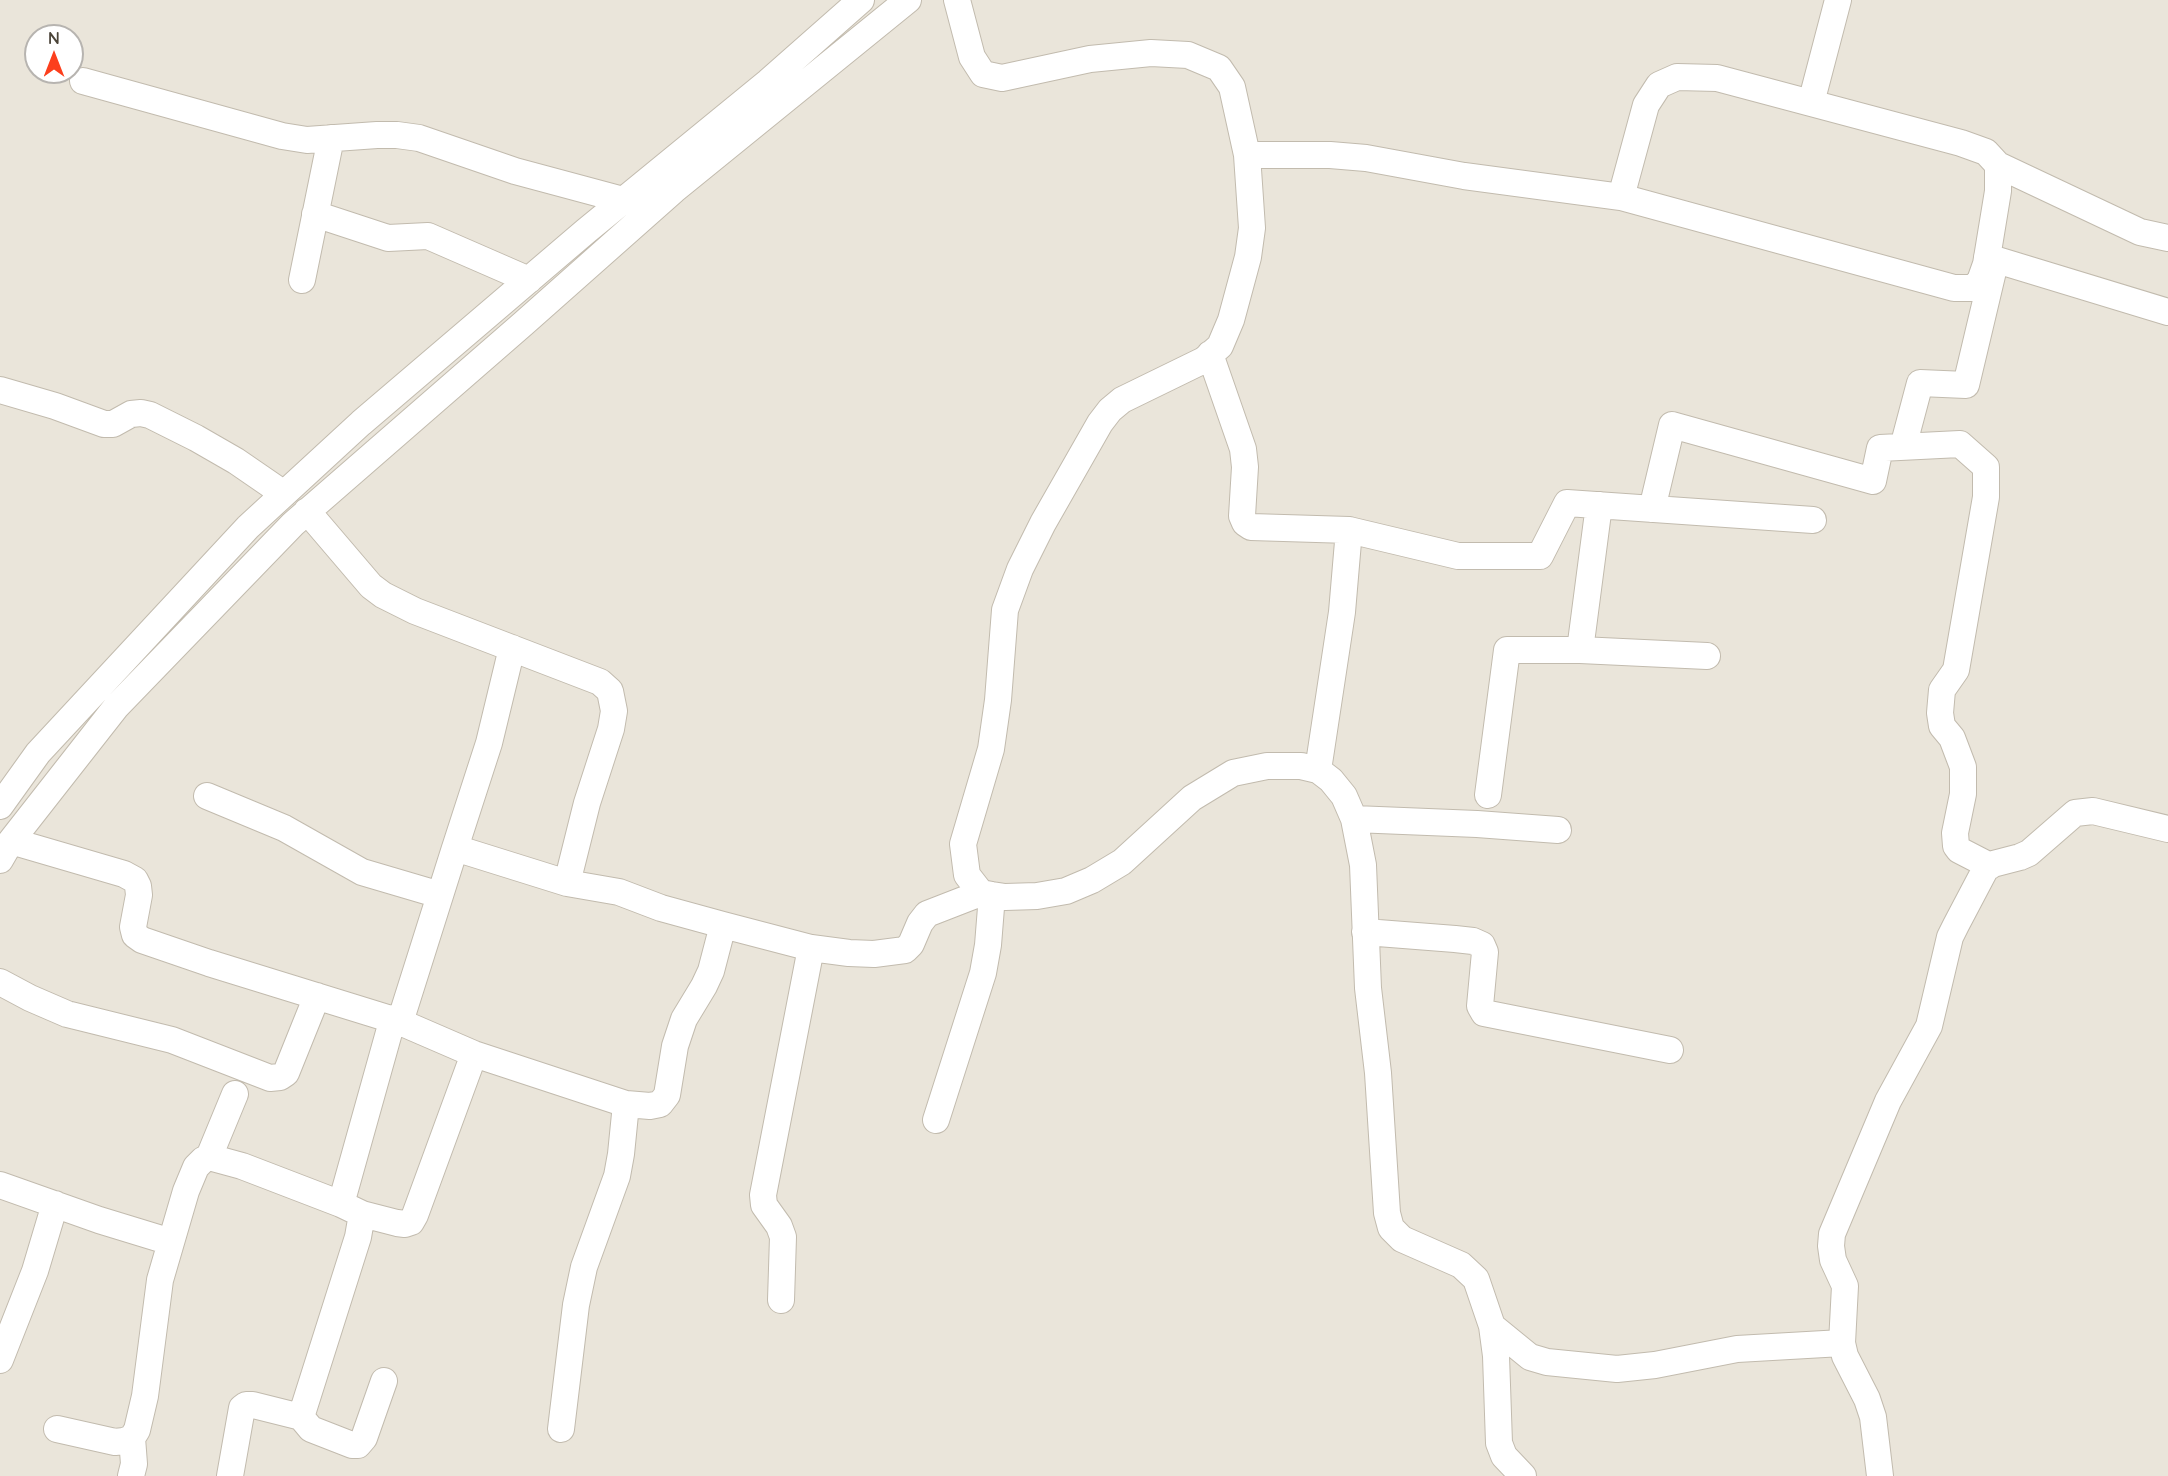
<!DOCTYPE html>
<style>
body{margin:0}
#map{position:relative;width:2168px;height:1476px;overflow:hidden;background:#f6f3ec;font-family:Quicksand,sans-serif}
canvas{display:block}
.north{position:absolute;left:24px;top:24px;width:60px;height:60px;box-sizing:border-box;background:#fff;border:2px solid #b7b4b0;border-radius:50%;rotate:0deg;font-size:16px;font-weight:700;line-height:24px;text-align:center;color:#4b4439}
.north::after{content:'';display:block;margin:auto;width:21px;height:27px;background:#fc3f1d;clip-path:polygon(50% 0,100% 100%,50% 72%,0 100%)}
</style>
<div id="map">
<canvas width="2168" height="1476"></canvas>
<div class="north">N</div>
</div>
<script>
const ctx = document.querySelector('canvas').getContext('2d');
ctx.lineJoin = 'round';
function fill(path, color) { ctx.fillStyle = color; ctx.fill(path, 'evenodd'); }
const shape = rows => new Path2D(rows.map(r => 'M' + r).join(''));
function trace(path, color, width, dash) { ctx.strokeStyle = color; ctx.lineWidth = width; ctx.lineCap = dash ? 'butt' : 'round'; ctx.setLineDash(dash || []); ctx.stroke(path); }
const residential = shape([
 [0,0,2168,0,2168,1476,0,1476],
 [36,36,72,36,72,72,36,72]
]);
const minor = shape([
 [957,0,972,57,983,74,1002,78,1090,59,1151,53,1188,55,1219,68,1232,87,1247,155,1252,228,1248,257,1231,320,1220,346,1204,360,1122,400,1110,410,1100,423,1043,523,1020,569,1005,610,998,700,991,749,963,844,967,875,981,893,992,895,1005,897,1037,896,1066,891,1092,880,1122,862,1192,798,1233,773,1267,766,1301,766,1318,770,1331,780,1344,796,1354,819,1363,865,1368,988,1378,1073,1387,1213,1391,1228,1402,1239,1461,1265,1476,1279,1492,1326,1496,1356,1499,1443,1504,1456,1523,1476],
 [83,81,282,136,307,140,377,135,397,135,419,138,515,171,623,200],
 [1811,103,1838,0],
 [1247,155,1330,155,1366,158,1464,176,1621,197,1954,288,1973,288,1980,281,1986,264,1998,191,1998,165],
 [1621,197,1646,105,1659,85,1677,77,1717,78,1961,143,1986,152,1998,165,2140,232,2168,238],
 [315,214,388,238,428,236,529,280],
 [1987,257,2168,312],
 [302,280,331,138],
 [1210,354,1243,449,1245,467,1242,516,1245,523,1251,527,1349,530,1458,556,1540,556,1567,503,1813,520],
 [0,390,55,406,104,424,113,424,131,414,141,413,150,415,196,438,236,461,284,494],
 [1903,447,1920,383,1966,385,1994,267],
 [1599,505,1580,650,1707,656],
 [1652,509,1672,425,1873,481,1880,448,1960,444,1986,467,1986,497,1956,670,1942,690,1940,713,1942,726,1952,738,1963,767,1963,794,1955,833,1956,846,1959,850,1990,866],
 [307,511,371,586,383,595,415,611,600,682,610,691,614,711,611,729,587,803,567,883],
 [1318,770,1342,612,1349,530],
 [1488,795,1507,650,1580,650],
 [207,796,284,828,362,872,440,895],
 [0,806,38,753,248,527,361,423,586,231,768,82,861,0],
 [1354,819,1477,824,1558,830],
 [11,841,124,874,135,880,138,886,139,895,133,927,135,935,142,940,209,963,400,1022,455,848,567,883,619,892,661,908,723,925,811,948,849,953,874,954,905,950,911,944,920,923,927,914,981,893],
 [455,848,489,743,512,648],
 [0,860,11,841,116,707,293,524,524,323,674,190,908,0],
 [1365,932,1455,939,1473,941,1482,945,1485,952,1480,1006,1484,1013,1670,1050],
 [0,982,30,998,67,1014,172,1040,270,1078,280,1077,286,1073,317,996],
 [400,1022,474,1054,626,1104,650,1106,660,1104,667,1095,675,1046,684,1019,704,986,711,971,723,925],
 [936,1120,983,973,988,945,992,895],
 [209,1157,235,1094],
 [0,1185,99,1220,171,1242],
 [362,1214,397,1223,405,1224,411,1222,415,1215,474,1054],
 [781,1300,783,1237,779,1226,764,1205,763,1195,811,948],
 [1492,1326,1530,1357,1547,1362,1617,1369,1655,1365,1737,1349,1842,1343],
 [0,1360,35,1271,55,1204],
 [301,1417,311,1429,352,1445,358,1445,364,1438,384,1381],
 [57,1429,115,1442,124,1441,132,1438,137,1430,145,1396,160,1280,186,1191,196,1167,203,1160,209,1157,242,1166,341,1204],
 [561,1429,576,1305,584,1267,617,1176,621,1154,626,1104],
 [131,1476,134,1464,132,1438],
 [230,1476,242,1408,246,1405,253,1405,301,1417,358,1237,362,1214,341,1204,393,1018],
 [1880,1476,1873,1417,1867,1399,1845,1356,1842,1343,1845,1286,1833,1260,1831,1246,1832,1234,1888,1101,1929,1026,1950,937,1956,925,1986,868,1993,864,2020,857,2029,853,2075,813,2093,811,2168,829]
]);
fill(residential, '#eae5da');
trace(minor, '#c2bbae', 28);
trace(minor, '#fff', 26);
</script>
